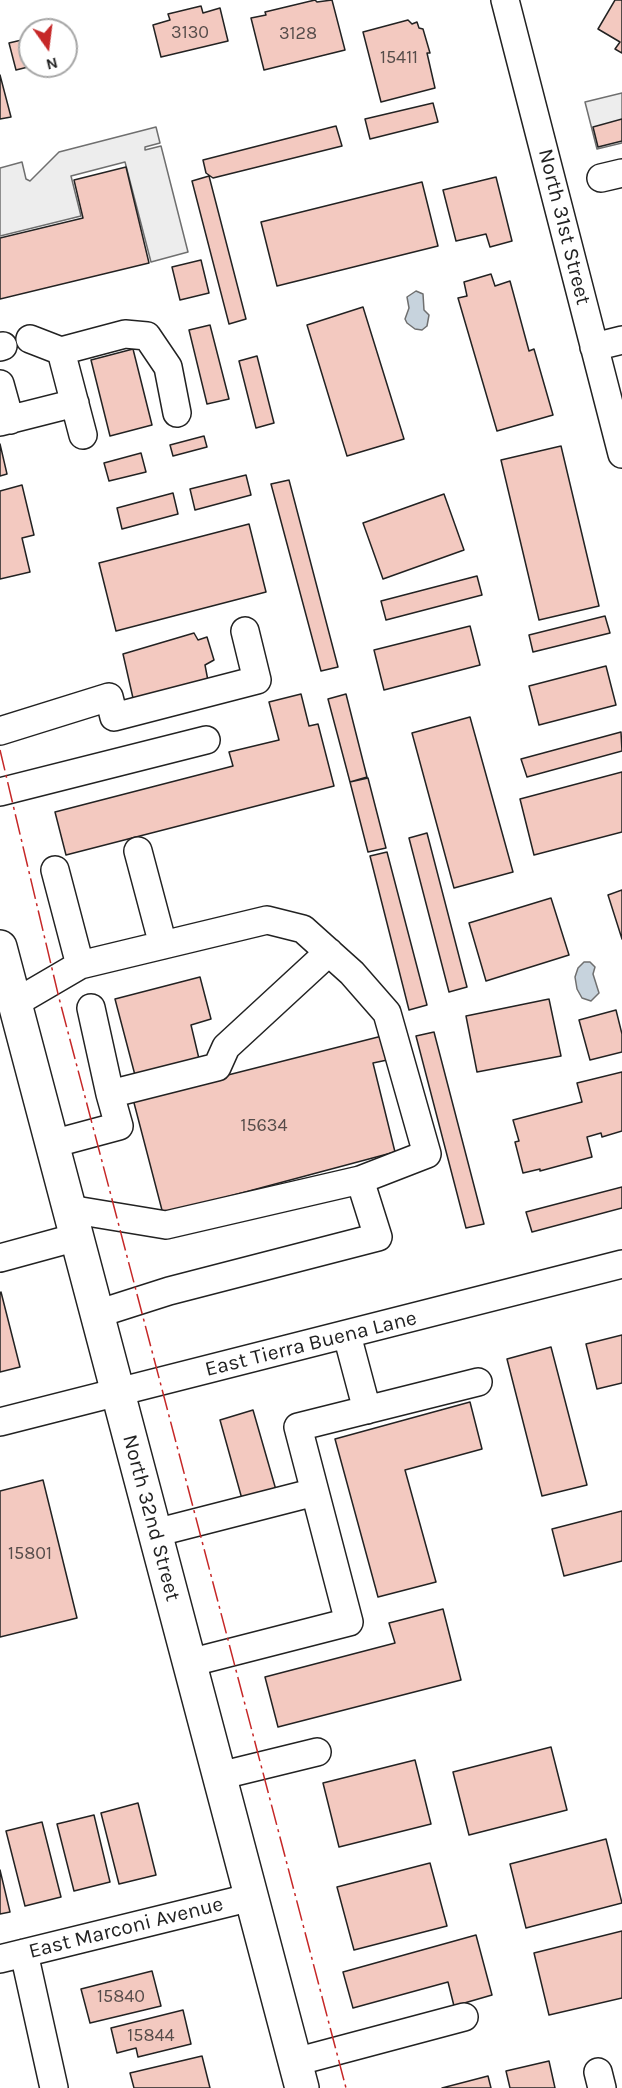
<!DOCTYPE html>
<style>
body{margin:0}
#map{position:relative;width:622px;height:2088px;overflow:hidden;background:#fff;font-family:Karla,sans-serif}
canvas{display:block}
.north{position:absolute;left:18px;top:18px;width:60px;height:60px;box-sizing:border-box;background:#fff;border:2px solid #a7a7a7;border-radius:50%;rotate:166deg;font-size:16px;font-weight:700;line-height:24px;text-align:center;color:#222}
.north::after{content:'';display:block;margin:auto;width:21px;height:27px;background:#c62828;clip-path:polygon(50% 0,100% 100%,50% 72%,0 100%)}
</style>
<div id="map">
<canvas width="622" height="2088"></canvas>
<div class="north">N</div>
</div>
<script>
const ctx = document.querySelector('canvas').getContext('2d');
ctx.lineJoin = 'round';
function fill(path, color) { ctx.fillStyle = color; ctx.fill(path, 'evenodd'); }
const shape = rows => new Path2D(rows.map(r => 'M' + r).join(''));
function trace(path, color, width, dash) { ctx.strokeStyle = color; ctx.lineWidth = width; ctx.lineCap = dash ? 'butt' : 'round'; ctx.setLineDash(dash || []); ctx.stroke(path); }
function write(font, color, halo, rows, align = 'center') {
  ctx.font = font + ' Karla,sans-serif'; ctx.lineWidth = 4.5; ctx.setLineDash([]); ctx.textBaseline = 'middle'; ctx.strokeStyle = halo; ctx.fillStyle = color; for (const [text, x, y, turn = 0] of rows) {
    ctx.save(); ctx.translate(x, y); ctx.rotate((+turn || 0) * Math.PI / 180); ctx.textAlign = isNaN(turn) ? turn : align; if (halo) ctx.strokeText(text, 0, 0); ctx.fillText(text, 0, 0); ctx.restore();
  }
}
const parking = shape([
 [622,93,622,143,597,149,585,102,622,93],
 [156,127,160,143,145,147,145,150,161,146,188,252,151,262,125,162,71,176,81,216,0,236,0,168,22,162,26,179,30,181,59,152,156,127]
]);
const water = shape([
 [416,291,423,294,424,310,429,315,427,326,422,330,415,329,407,323,405,319,409,308,407,297,416,291],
 [584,962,590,962,595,967,593,974,599,993,591,1001,582,998,577,989,575,977,578,968,584,962]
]);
const building = shape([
 [315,0,317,2,332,0,345,50,264,70,251,18,266,15,265,12,315,0],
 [615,0,622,0,622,53,615,49,620,42,598,29,615,0],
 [201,6,203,13,220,8,228,41,161,57,153,25,170,20,168,14,201,6],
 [408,20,412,24,417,22,419,28,423,29,430,53,427,53,435,88,381,102,363,32,408,20],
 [30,38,30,66,32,66,16,70,9,43,30,38],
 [0,75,11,117,0,119,0,75],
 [433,103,438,122,370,139,365,119,433,103],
 [622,119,622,141,598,147,593,127,622,119],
 [336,126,342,146,213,178,206,173,203,160,336,126],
 [126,167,149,263,0,299,0,238,83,218,74,180,126,167],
 [209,176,246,319,229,324,192,181,209,176],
 [496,177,512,241,490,247,486,234,456,241,443,190,496,177],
 [422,182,438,246,277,286,261,222,422,182],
 [201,260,209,293,180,300,172,267,201,260],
 [491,274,495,286,510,281,529,351,534,349,553,415,497,431,458,298,467,296,464,282,491,274],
 [363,307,404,439,347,456,307,325,363,307],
 [210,325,229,399,207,404,189,330,210,325],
 [133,349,152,425,110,436,91,360,133,349],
 [257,356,274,423,256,428,239,361,257,356],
 [204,436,207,447,173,456,170,445,204,436],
 [0,444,7,474,0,476,0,444],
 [561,446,599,606,539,620,501,460,561,446],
 [141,453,146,472,109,481,104,463,141,453],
 [246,475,251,495,195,510,190,489,246,475],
 [289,480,338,667,321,671,271,484,289,480],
 [22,485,34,535,22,538,30,572,0,579,0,491,22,485],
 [173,493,178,514,122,529,117,508,173,493],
 [444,494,464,550,383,579,363,523,444,494],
 [249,524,266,592,116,631,99,563,249,524],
 [477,576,482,595,386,620,381,601,477,576],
 [605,616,610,633,533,652,529,635,605,616],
 [470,626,480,665,384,690,374,650,470,626],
 [194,633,198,640,207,637,214,660,205,665,209,686,135,707,123,654,194,633],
 [606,666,616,705,539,725,529,686,606,666],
 [301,694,309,726,318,724,334,786,66,855,55,812,233,766,229,752,279,740,269,702,301,694],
 [346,694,367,777,350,782,328,699,346,694],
 [470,717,513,872,454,888,412,733,470,717],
 [621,732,622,751,527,777,521,759,621,732],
 [622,772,622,832,534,855,520,799,622,772],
 [368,778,386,848,368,852,350,782,368,778],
 [427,833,467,987,449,992,409,838,427,833],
 [387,852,427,1005,409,1010,370,856,387,852],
 [622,890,622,939,608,895,622,890],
 [551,898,569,955,486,981,469,923,551,898],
 [200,977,211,1019,191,1025,200,1063,136,1079,115,999,200,977],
 [549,999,561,1056,477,1072,466,1016,549,999],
 [616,1010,622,1034,622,1052,590,1060,579,1020,616,1010],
 [434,1032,484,1224,466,1228,416,1036,434,1032],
 [386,1035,392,1059,373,1063,395,1152,163,1214,133,1099,386,1035],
 [622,1072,622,1131,602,1137,601,1133,587,1137,592,1157,540,1171,540,1169,523,1173,515,1142,519,1141,513,1120,582,1102,577,1083,622,1072],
 [622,1187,622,1208,532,1232,526,1212,622,1187],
 [1,1292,20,1367,0,1372,0,1293,1,1292],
 [622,1335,622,1383,597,1389,586,1344,622,1335],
 [551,1347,587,1485,542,1496,507,1359,551,1347],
 [470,1402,482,1449,405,1470,436,1582,378,1597,335,1439,470,1402],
 [253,1410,276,1490,242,1499,220,1420,253,1410],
 [43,1480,77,1618,0,1637,0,1491,43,1480],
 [622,1511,622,1561,564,1576,552,1529,622,1511],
 [443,1609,461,1680,278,1727,265,1677,395,1643,389,1623,443,1609],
 [551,1747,567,1810,469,1835,453,1772,551,1747],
 [415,1760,431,1824,339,1847,323,1783,415,1760],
 [138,1803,156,1875,119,1884,101,1813,138,1803],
 [94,1815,110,1882,74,1891,57,1824,94,1815],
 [42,1822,61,1897,25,1906,6,1831,42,1822],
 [606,1839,622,1903,526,1928,510,1864,606,1839],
 [430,1863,447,1926,354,1950,337,1887,430,1863],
 [0,1870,10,1912,0,1914,0,1870],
 [622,1931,622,1998,549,2015,534,1953,622,1931],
 [476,1935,492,1995,454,2006,448,1982,353,2008,343,1972,476,1935],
 [152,1971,161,2006,90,2023,81,1989,152,1971],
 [183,2010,191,2044,138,2057,136,2048,117,2053,111,2028,183,2010],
 [202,2056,210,2088,134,2088,130,2073,202,2056],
 [549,2061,555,2088,510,2088,506,2071,549,2061],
 [488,2076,491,2088,442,2088,488,2076]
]);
const minor = shape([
 [505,0,622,454],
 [601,178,622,173],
 [30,339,61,351,83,435],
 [0,347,3,346],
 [594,347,622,340],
 [61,351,125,334,147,336,168,367,177,413],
 [0,384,10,420],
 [0,422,75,403],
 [0,731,109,697,114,717,257,680,245,631],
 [0,792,206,740],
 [138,851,163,945],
 [80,965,267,920,303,929,352,973,387,1013,427,1154,360,1180],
 [15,1003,80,965,55,870],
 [91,1008,110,1094],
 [52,1144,119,1126,110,1094,217,1067,226,1047,329,952],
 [69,1209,166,1225,360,1180,378,1237,169,1291,97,1314],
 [0,1258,77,1237],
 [347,1335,367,1410],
 [0,1422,622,1264],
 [155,1533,315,1492],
 [189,1663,349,1622,298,1427,478,1382],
 [219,1776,317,1752],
 [24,1953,54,2088],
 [0,1959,252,1897],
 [295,2062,464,2017],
 [598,2072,602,2088]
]);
const major = shape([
 [0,947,302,2088]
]);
const power = shape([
 [0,750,59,998,346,2088]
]);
const numberNames = [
 ["3130",190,33],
 ["3128",298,34],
 ["15411",399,58],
 ["15634",264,1126],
 ["15801",30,1554],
 ["15840",121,1997],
 ["15844",151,2036]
];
const streetNames = [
 ["North 31st Street",564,227,76],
 ["East Tierra Buena Lane",311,1344,-14],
 ["North 32nd Street",151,1518,75],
 ["East Marconi Avenue",126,1928,-14]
];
fill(parking, '#ededed');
trace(parking, '#6f6f6f', 1.5);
fill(water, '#c7d3dd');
trace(water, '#6f6f6f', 1.5);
fill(building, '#f3c9c0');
trace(building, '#222', 1.5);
trace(minor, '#222', 30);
trace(major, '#222', 36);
trace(minor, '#fff', 27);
trace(major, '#fff', 33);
trace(power, '#c62828', 1.5, [21, 4.5, 3, 4.5]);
write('18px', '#564c4a', null, numberNames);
write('21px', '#222', '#fff', streetNames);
</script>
